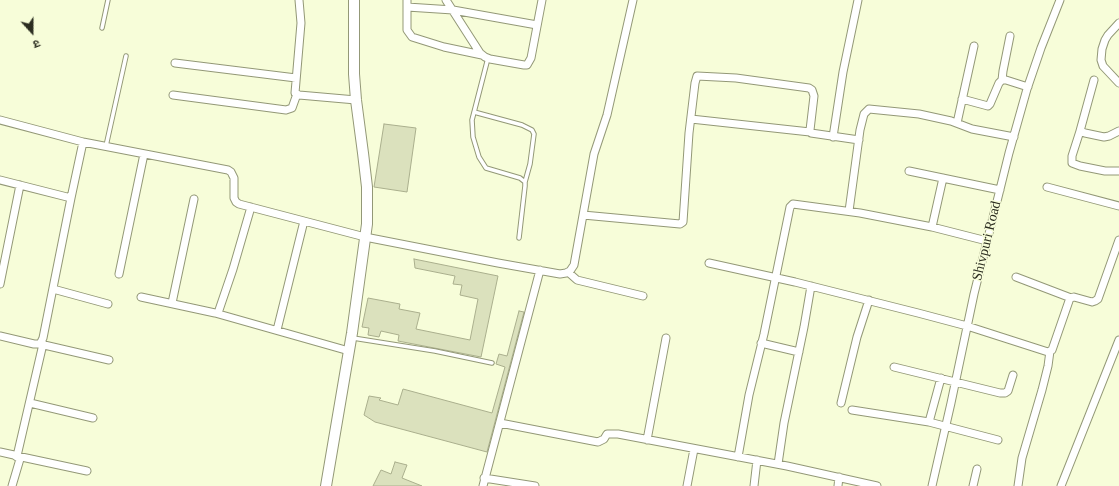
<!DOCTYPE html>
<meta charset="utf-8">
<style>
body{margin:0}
#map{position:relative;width:1119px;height:486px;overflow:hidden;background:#f7fdd9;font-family:Georgia,"Noto Sans Devanagari",serif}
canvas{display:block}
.north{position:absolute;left:12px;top:12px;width:40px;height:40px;-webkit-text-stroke:3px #f7fdd9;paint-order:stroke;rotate:159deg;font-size:11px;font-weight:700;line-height:16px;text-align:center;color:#2b2d20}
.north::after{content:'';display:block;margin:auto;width:14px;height:18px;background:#2b2d20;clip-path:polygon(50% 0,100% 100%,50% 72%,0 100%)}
</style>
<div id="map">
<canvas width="1119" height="486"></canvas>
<div class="north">उ</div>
</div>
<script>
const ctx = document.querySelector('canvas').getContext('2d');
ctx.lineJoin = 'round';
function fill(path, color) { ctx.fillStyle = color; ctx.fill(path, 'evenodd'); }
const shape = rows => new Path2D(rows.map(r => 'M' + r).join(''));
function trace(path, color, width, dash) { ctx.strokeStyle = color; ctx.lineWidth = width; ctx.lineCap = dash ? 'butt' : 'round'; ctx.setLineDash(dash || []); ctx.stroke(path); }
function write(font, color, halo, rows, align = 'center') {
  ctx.font = font + ' Georgia,serif'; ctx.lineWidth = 3; ctx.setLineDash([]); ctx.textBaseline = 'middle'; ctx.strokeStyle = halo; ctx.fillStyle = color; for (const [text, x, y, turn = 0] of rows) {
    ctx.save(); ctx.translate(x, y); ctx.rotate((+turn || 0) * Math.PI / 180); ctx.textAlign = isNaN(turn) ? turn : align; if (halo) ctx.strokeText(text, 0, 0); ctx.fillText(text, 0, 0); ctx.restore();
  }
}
const building = shape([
 [384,124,416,128,407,192,374,187,384,124],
 [414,259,498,276,481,357,398,341,399,335,381,331,379,337,368,335,369,328,362,327,368,298,400,304,399,309,420,313,416,329,470,340,478,299,460,295,462,285,453,284,455,276,415,268,414,259],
 [519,311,524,312,487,452,375,422,364,415,369,396,381,398,379,400,398,405,403,389,492,413,505,367,496,364,499,354,507,356,519,311],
 [395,462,407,465,402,478,422,486,373,486,381,470,391,474,395,462]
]);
const lane = shape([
 [102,28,108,0],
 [488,58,472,120,473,137,479,157,486,168,520,178,525,182,525,186,519,238],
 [474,112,522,125,532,130,534,134,530,164,525,182],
 [106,146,126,56],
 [353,338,435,351,492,363]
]);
const street = shape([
 [299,0,301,23,295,93,299,95,356,100],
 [407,0,407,30,412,37,444,47,482,55],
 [446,0,480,53,485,57,490,59,524,65,527,65,531,58,542,0],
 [407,7,453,10,537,25],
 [1119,23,1108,35,1105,40,1102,49,1101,60,1103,66,1119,83],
 [175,63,296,78],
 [1002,80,1003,71,1010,36],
 [1094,80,1080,131,1085,133,1104,137,1109,136,1119,131],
 [173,95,286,110,292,108,297,94],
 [962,99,988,106,990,104,999,83,1002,80,1006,80,1028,87],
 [691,119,810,132],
 [0,120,83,142,228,170,231,172,234,178,234,198,236,202,239,204,365,237,498,263,560,274,566,273,570,271,574,265,594,154,607,115,633,0],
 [957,123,974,46],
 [1080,131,1072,156,1072,163,1080,166,1105,171,1119,171],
 [833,137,843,72,858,0],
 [909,171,1000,190],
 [0,180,71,198],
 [1047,187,1119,206],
 [849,211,860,130,864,114,869,109,919,114,951,121,972,129,1014,137],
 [583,215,680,224,683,222,689,133,695,83,697,76,736,78,809,88,812,90,814,96,810,130,811,133,859,140],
 [932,227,943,178],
 [709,263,795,282,918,313,967,326,1048,352,1052,350,1070,298,1074,297,1092,302,1095,301,1098,299,1119,240],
 [568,272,577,280,643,296],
 [119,274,144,154],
 [1016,277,1071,298],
 [0,284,20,185],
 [53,289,108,304],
 [141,297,215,313,349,351],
 [172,303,194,199],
 [218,313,233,269,251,207],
 [277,330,304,221],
 [0,336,34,344,40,344,43,338,71,198,83,142],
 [761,343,799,352],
 [40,344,109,360],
 [43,344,17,456,87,471],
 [894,367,1000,393,1005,393,1008,391,1013,375],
 [30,403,93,418],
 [841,403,857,337,869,300],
 [852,410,929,422,998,440],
 [929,422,941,378],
 [500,423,598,442,604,439,607,434,618,434,787,466,877,486],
 [647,440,666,338],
 [0,452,14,455,20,459,12,486],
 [738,457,749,395,764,334,789,212,790,207,793,204,860,213,932,227,987,241],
 [778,464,784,423,804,327,811,286],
 [484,478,535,486],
 [483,486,540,270],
 [687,486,694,449],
 [754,486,757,460],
 [838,486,839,477],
 [932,486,951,403,974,294,1009,153,1027,89,1041,48,1060,0],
 [973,486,977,469],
 [1018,486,1022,458,1042,390,1048,366,1050,351],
 [1061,486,1119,340]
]);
const secondary = shape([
 [326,486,352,333,367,224,367,187,363,153,356,100,354,74,354,0]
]);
const streetNames = [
 ["Shivpuri Road",987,241,-76]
];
fill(building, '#dbe1bd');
trace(building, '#aaaf8d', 1);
trace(lane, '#939877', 5.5);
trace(street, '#939877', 9);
trace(secondary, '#939877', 12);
trace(lane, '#fff', 3.5);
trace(street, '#fff', 7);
trace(secondary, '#fff', 10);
write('14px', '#2b2d20', '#f7fdd9', streetNames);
</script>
